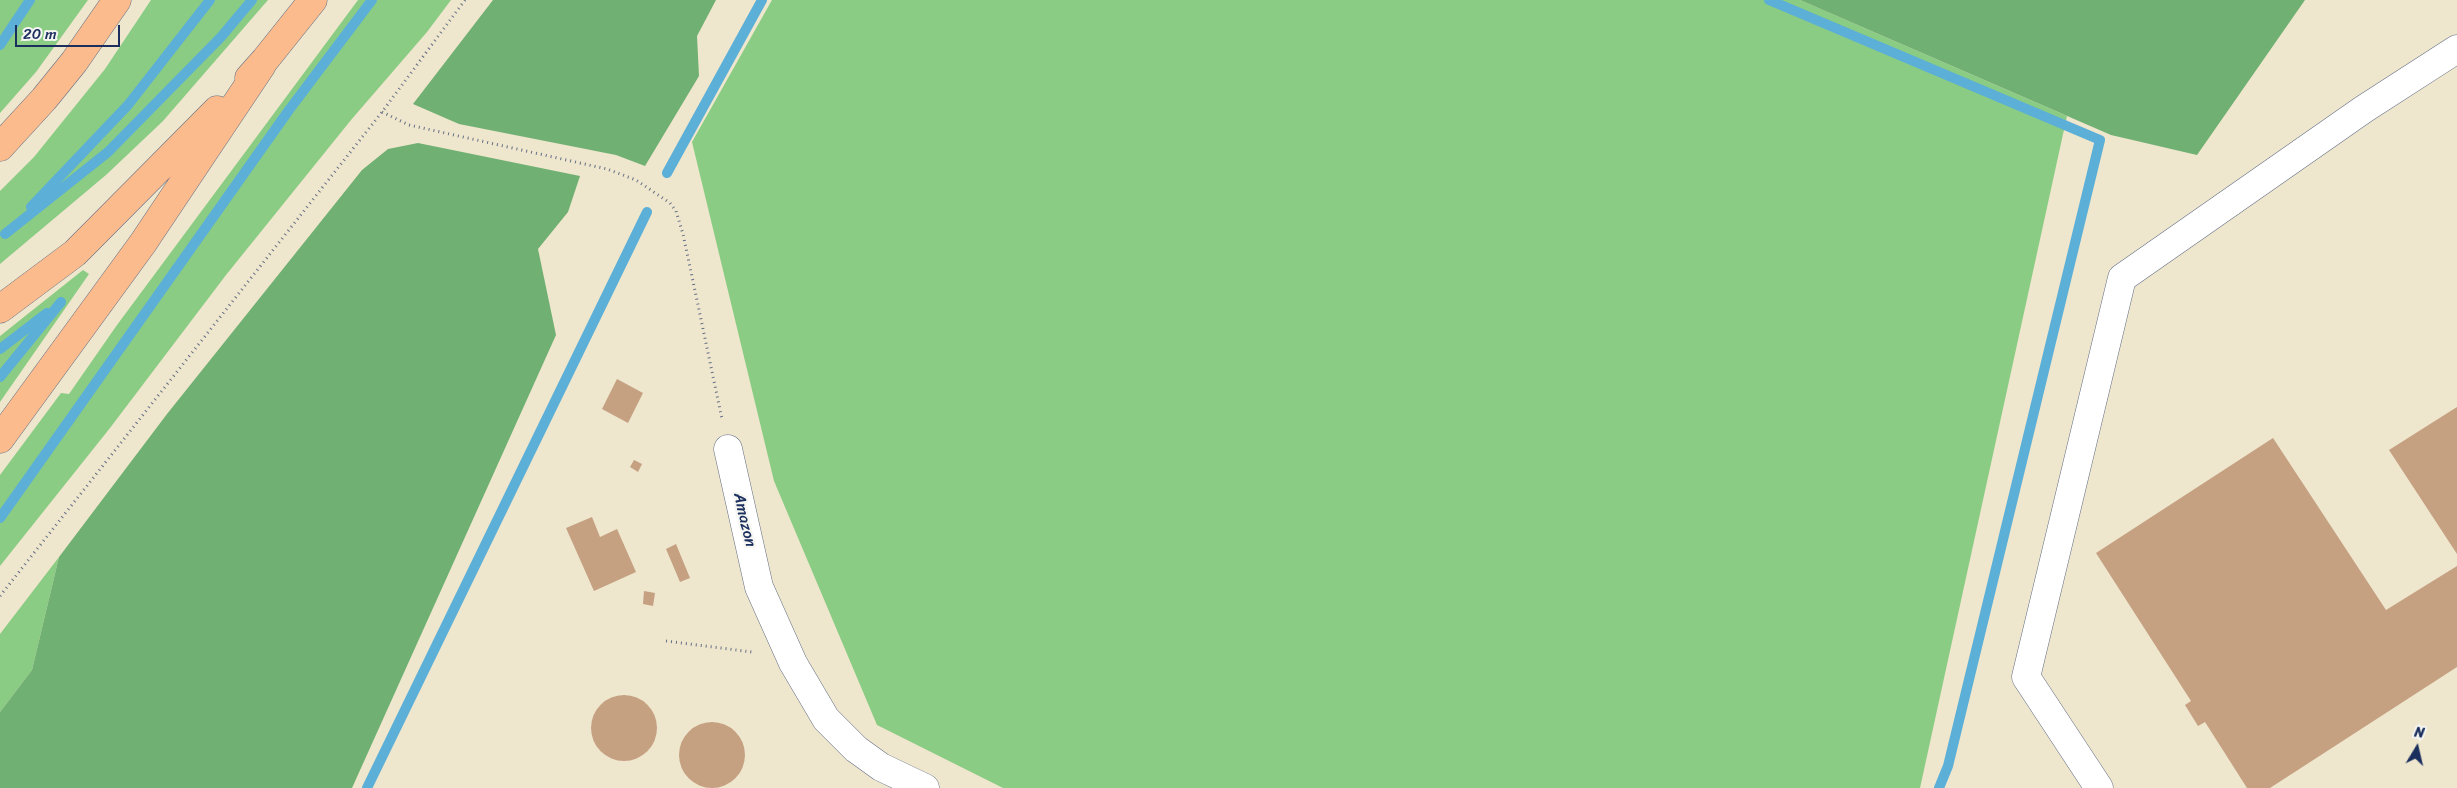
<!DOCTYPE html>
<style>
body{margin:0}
#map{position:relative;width:2457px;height:788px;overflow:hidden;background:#eee6cd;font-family:Sriracha,sans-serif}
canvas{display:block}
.north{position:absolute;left:2392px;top:723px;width:50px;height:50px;-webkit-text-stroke:4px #f6f6f2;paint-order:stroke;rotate:9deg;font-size:14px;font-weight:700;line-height:20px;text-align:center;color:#1b2f5e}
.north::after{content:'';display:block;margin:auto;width:18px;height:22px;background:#1b2f5e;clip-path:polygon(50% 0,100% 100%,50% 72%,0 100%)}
.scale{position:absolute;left:15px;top:25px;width:105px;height:22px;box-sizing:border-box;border:2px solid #1b2f5e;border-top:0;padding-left:6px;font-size:15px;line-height:18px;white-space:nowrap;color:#1b2f5e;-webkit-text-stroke:4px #f6f6f2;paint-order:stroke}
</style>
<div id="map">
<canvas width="2457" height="788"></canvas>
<div class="north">N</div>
<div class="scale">20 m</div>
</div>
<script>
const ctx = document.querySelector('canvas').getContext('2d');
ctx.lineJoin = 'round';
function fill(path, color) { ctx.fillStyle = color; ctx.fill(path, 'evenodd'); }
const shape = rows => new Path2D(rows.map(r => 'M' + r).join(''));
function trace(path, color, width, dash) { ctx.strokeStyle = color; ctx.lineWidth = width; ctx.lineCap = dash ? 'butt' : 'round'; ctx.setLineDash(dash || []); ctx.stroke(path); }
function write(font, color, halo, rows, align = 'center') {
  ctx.font = font + ' Sriracha,sans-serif'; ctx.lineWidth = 4.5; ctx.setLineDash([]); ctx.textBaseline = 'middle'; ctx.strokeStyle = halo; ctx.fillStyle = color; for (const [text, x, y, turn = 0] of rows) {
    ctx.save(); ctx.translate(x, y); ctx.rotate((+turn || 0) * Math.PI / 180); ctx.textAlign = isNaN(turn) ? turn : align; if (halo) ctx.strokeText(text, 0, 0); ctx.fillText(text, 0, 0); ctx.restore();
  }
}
const green = shape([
 [0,0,88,0,36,72,0,113],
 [151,0,268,0,163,121,106,175,0,264,0,191,34,157,105,69],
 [358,0,451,0,427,32,351,120,226,275,110,428,0,566,0,475,61,393,69,394,117,325],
 [772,0,1800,0,2067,116,1920,788,1003,788,877,725,774,481,692,142],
 [83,270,89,274,0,402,0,336],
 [59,557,32,670,0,712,0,634]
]);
const forest = shape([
 [493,0,716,0,697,36,699,76,645,166,616,155,459,124,413,104],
 [1800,0,2305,0,2197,155,2111,135],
 [418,143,580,176,568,212,538,249,556,335,352,788,0,788,0,712,32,670,59,557,167,414,362,170,388,149]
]);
const stream = shape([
 [1769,0,2100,140,1948,766,1939,788],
 [0,45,30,0],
 [667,173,762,0],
 [31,207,128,105,210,0],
 [5,234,108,152,221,37,252,0],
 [0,349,47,313],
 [0,377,61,302],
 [0,518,289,110,372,0],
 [367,788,647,212]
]);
const building = shape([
 [617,379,643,393,628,423,602,409],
 [2457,407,2457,554,2389,450],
 [2273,438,2386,610,2457,566,2457,667,2270,788,2247,788,2205,722,2198,726,2185,705,2191,701,2096,553],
 [634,460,642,464,638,472,630,467],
 [592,517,600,537,617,529,636,572,594,591,566,528],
 [676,544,690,578,680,582,666,549],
 [644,591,655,593,653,606,643,604],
 '591 728a33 33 0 1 1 66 0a33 33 0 1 1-66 0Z',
 '679 755a33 33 0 1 1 66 0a33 33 0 1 1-66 0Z'
]);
const path = shape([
 [382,112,409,125,607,169,636,180,670,203,676,211,683,234,722,419],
 [0,596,382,112,465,0],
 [666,641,752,652]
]);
const minor = shape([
 [728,449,759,587,793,663,826,719,856,749,881,767,925,788],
 [2099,788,2026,677,2122,278,2364,109,2457,49]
]);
const highway = shape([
 [249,78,265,60,313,0],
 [0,147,44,99,74,62,117,0],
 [0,309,75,253,217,110],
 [0,439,143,243,262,65]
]);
const streetNames = [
 ["Amazon",744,520,77]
];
fill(green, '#8bcc84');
fill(forest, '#70b072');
trace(stream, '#5cafd7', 10);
fill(building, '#c5a182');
trace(minor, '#656f85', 29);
trace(highway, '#656f85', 29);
trace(path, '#656f85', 3, [1, 4]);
trace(minor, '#fff', 28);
trace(highway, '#fbbb8c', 28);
write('16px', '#1b2f5e', '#f6f6f2', streetNames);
</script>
